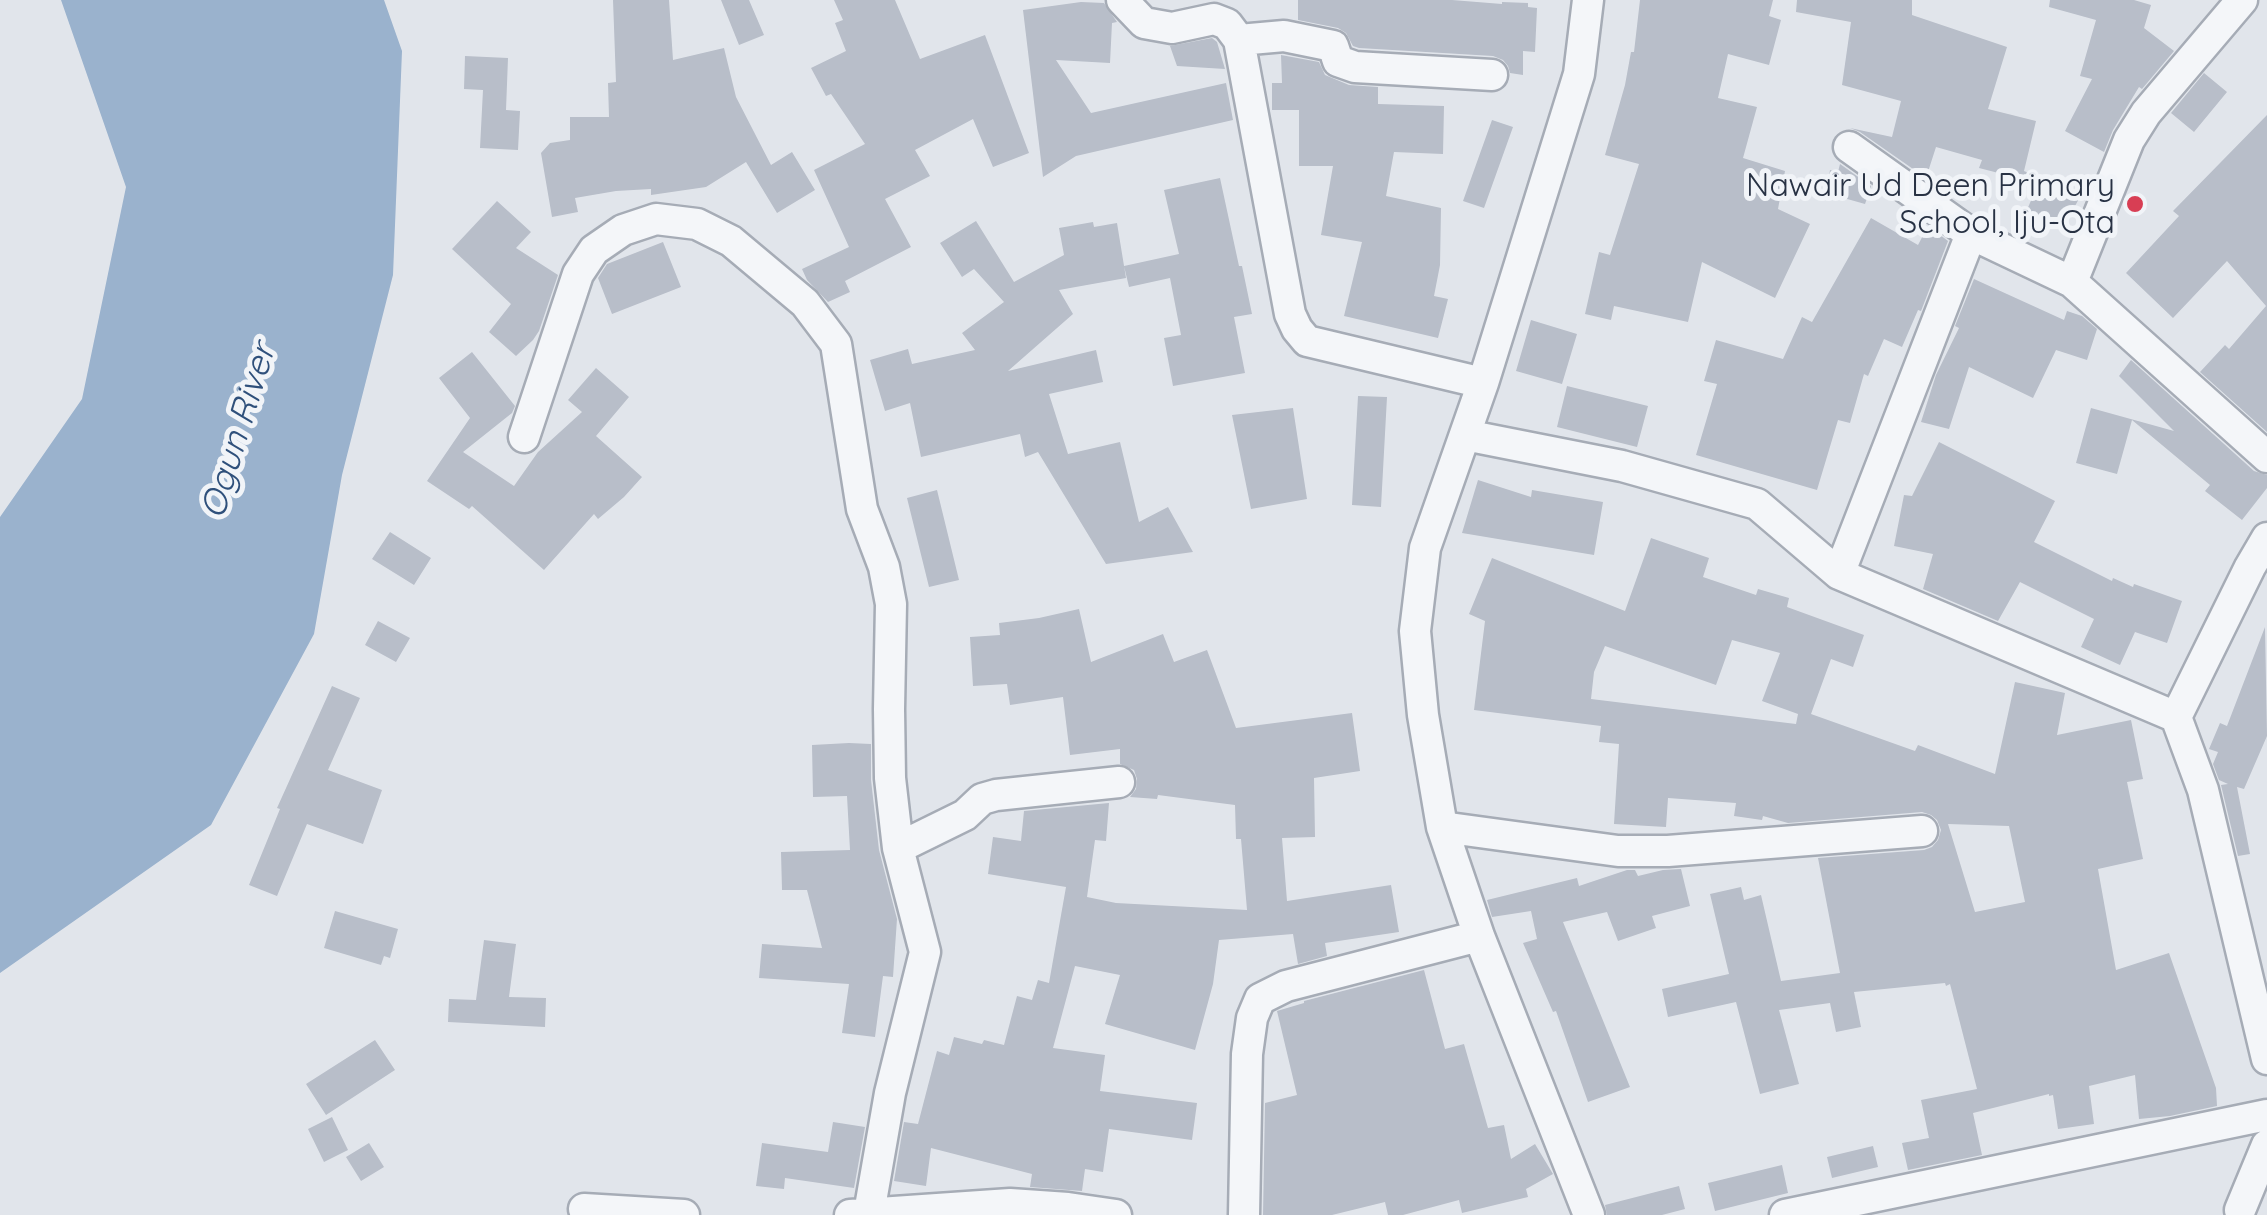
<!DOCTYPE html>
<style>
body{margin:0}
canvas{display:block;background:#e1e5eb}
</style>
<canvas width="2267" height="1215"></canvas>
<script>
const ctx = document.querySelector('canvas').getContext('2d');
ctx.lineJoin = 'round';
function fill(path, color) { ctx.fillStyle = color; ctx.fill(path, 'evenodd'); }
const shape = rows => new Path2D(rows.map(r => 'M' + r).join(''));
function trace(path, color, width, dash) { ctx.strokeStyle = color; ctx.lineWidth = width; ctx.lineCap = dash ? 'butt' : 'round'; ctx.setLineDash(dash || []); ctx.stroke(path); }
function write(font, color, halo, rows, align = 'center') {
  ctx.font = font + ' Quicksand,sans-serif'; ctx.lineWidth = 10; ctx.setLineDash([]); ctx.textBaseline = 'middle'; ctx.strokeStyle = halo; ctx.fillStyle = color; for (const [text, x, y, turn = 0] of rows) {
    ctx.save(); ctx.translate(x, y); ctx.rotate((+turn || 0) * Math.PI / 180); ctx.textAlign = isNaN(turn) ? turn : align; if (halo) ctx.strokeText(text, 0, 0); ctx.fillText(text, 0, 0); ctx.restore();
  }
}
const water = shape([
 [61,0,384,0,402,51,393,275,342,475,314,634,211,825,0,973,0,517,82,399,126,187]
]);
const building = shape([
 [613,0,669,0,673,60,724,48,736,97,771,165,792,152,815,190,777,213,746,162,706,187,651,195,651,189,616,191,575,198,578,212,552,217,541,153,550,143,570,140,570,117,609,117,608,83,616,82],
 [721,0,749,0,764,35,739,45],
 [834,0,895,0,920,59,985,35,1029,153,993,167,973,119,915,150,930,176,885,199,911,247,845,281,850,292,828,302,807,280,802,269,849,247,814,170,865,144,831,94,826,96,811,68,846,51,835,23,843,20],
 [1298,0,1452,0,1502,4,1502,2,1528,3,1528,7,1537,8,1535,52,1523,51,1523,75,1510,73,1508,66,1503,60,1493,56,1359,48,1353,46,1346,33,1338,28,1298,20],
 [1640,0,1773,0,1769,16,1781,20,1769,65,1728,54,1718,98,1757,107,1743,158,1785,171,1778,209,1810,224,1775,298,1702,262,1688,322,1614,306,1611,320,1585,314,1599,252,1610,255,1639,164,1605,155,1625,85,1631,52,1634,52],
 [1797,0,1912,0,1912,15,2007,47,1988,109,2036,121,2024,171,2081,195,2068,219,2062,213,2041,235,2020,226,2036,189,2022,176,2022,179,1979,168,1982,160,1936,147,1926,178,1860,132,1850,128,1892,137,1901,101,1842,85,1851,22,1796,12],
 [2050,0,2134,0,2151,5,2144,28,2174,51,2142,89,2139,87,2113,130,2104,152,2065,131,2092,79,2080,76,2096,20,2049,7],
 [1081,2,1104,3,1117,22,1112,23,1110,63,1056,60,1091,113,1226,83,1233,120,1076,156,1043,177,1023,10],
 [1212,38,1217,42,1225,69,1177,66,1170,46],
 [1281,55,1319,62,1325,75,1349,85,1378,87,1378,104,1444,106,1443,154,1394,152,1386,196,1441,208,1440,265,1434,296,1448,299,1438,338,1344,316,1362,242,1321,235,1333,166,1299,166,1299,110,1272,110,1272,83,1282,83],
 [465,56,508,58,506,110,520,111,518,150,480,148,483,90,464,89],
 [2204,73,2227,92,2194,132,2171,113],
 [2267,115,2267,432,2200,372,2225,345,2229,349,2266,306,2227,261,2173,318,2126,273,2179,216,2173,211],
 [1492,120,1513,127,1484,208,1463,201],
 [1840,164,1871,186,1865,204,1826,193,1830,170,1838,172],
 [1220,178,1239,266,1242,266,1252,314,1234,317,1245,373,1173,386,1164,338,1181,335,1170,278,1129,287,1124,266,1179,254,1164,190],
 [497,201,531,232,516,248,558,275,539,331,533,340,516,356,489,332,511,304,452,249],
 [1871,218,1918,245,1928,226,1948,241,1921,311,1918,310,1902,347,1884,339,1868,376,1864,374,1850,423,1838,420,1817,490,1696,455,1717,384,1704,381,1716,340,1783,359,1802,317,1812,322],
 [976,221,1014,282,1064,255,1059,228,1093,222,1094,227,1117,223,1126,278,1059,290,1073,314,1008,371,1096,350,1103,382,1049,394,1068,454,1120,442,1139,522,1168,507,1193,552,1106,564,1038,452,1025,457,1020,434,921,457,910,403,885,411,870,360,908,349,912,364,975,350,962,333,1004,302,974,269,962,277,940,243],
 [663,242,681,287,612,314,598,278,607,264],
 [1974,279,2064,320,2067,311,2082,316,2097,329,2087,360,2056,350,2033,398,1969,367,1949,429,1921,422,1936,375,1959,328,1955,326],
 [1531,320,1577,334,1562,384,1516,371],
 [472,352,515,406,512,413,463,452,514,486,538,452,582,412,568,400,596,368,629,397,596,436,642,477,624,497,598,519,594,514,544,570,472,506,469,509,427,481,470,418,439,378],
 [2131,360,2254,471,2267,475,2267,488,2242,520,2205,491,2210,485,2132,420,2117,474,2076,463,2091,408,2174,431,2119,376],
 [1567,386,1648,406,1637,447,1557,427],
 [1358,396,1387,397,1381,507,1352,505],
 [1293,408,1307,499,1251,509,1232,415],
 [1939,442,2055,501,2034,542,2112,581,2113,578,2133,587,2134,584,2182,601,2167,643,2135,632,2120,665,2081,647,2094,619,2020,582,1998,621,1923,589,1933,554,1894,546,1904,495,1912,496],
 [1478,480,1531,497,1532,490,1603,502,1594,555,1462,533],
 [937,490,959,580,929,587,907,498],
 [390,532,431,558,414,585,372,559],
 [1651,538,1709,558,1703,577,1756,595,1758,589,1789,598,1787,607,1864,635,1853,667,1831,659,1811,714,1915,751,1918,745,1995,774,2015,682,2065,693,2057,735,2131,720,2143,779,2127,782,2143,859,2098,869,2116,970,2169,953,2216,1088,2217,1106,2170,1116,2139,1119,2135,1075,2089,1086,2094,1124,2058,1129,2053,1095,2049,1096,2049,1094,1973,1113,1982,1155,1908,1170,1902,1143,1929,1138,1921,1100,1977,1089,1950,984,1946,986,1945,983,1854,992,1861,1027,1836,1032,1830,1003,1779,1010,1799,1084,1760,1094,1736,1002,1668,1017,1662,989,1729,974,1710,894,1741,887,1744,900,1761,895,1781,981,1840,973,1818,858,1924,850,1932,847,1938,840,1941,830,1937,820,1931,815,1922,812,1788,823,1763,816,1762,820,1734,816,1736,803,1668,798,1666,827,1614,824,1619,744,1599,742,1601,726,1474,710,1485,621,1469,614,1492,558,1625,611],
 [1732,640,1780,653,1762,701,1798,714,1796,724,1591,699,1594,672,1605,646,1716,685],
 [1948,824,2009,826,2025,902,1975,912],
 [1079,609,1091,662,1163,634,1174,662,1207,650,1236,728,1352,713,1360,771,1314,778,1315,837,1282,838,1287,901,1391,885,1399,932,1325,943,1327,956,1298,964,1293,934,1219,940,1213,984,1195,1050,1105,1024,1120,975,1075,966,1053,1048,1105,1055,1100,1091,1197,1103,1192,1140,1109,1129,1103,1172,1085,1169,1082,1191,1030,1187,1032,1174,931,1148,926,1186,894,1181,904,1122,918,1124,937,1051,949,1055,954,1037,982,1044,984,1040,1004,1045,1017,996,1032,1000,1038,980,1049,983,1066,887,988,874,993,837,1021,841,1024,811,1109,803,1106,841,1095,840,1087,897,1116,903,1247,910,1241,839,1236,839,1235,805,1158,795,1157,799,1130,797,1136,789,1137,779,1134,770,1120,764,1120,749,1070,755,1063,697,1010,705,1007,684,973,686,970,637,1000,635,999,623,1039,618],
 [378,621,410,638,396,662,365,645],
 [2265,627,2267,736,2244,789,2237,787,2250,854,2238,856,2221,785,2228,784,2219,780,2213,764,2218,752,2209,749,2220,723,2227,726],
 [332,686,360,698,328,770,382,790,363,844,307,824,277,896,249,885,280,809,277,808],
 [849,743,871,744,871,780,879,850,897,919,893,977,883,976,875,1037,842,1033,849,984,759,978,762,944,822,948,807,890,782,890,781,852,850,850,847,796,813,797,812,745],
 [1681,869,1690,906,1652,916,1656,928,1618,941,1607,912,1563,922,1630,1087,1588,1102,1556,1011,1553,1012,1523,943,1537,939,1531,911,1492,917,1487,900,1577,878,1579,886,1627,870,1635,870,1638,876,1663,870],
 [335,911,398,929,390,958,384,956,381,965,324,948],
 [484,940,516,944,509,997,546,998,545,1027,448,1022,449,999,476,1000],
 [1424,970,1445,1049,1464,1044,1488,1128,1504,1125,1511,1159,1535,1144,1553,1174,1526,1189,1528,1197,1462,1213,1459,1200,1403,1215,1388,1215,1385,1202,1332,1215,1263,1215,1265,1103,1297,1095,1277,1011,1304,1003,1304,1001],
 [375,1040,395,1070,326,1115,306,1084],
 [332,1117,348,1150,324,1162,308,1129],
 [833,1122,865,1127,854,1188,785,1178,784,1189,756,1186,762,1143,828,1152],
 [369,1143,384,1167,361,1181,346,1157],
 [1873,1146,1878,1167,1832,1178,1827,1157],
 [1782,1165,1788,1193,1715,1211,1708,1183],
 [1679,1186,1685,1209,1662,1215,1607,1215,1605,1205]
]);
const street = shape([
 [1122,0,1144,23,1172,28,1214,19,1227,24,1239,40,1290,314,1297,329,1307,341,1483,383],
 [1588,0,1579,74,1483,383,1425,548,1415,631,1423,715,1442,827,1479,936,1589,1215],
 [1239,40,1284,36,1333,46,1338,61,1355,67,1492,75],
 [1849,147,1971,234,2072,282,2267,457],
 [2072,282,2129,140,2146,113,2242,0],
 [1465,435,1622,466,1757,504,1839,574,2176,717,2203,790,2267,1059],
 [524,437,578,274,594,250,623,230,656,219,697,224,731,241,805,303,836,344,862,509,884,567,891,604,889,709,890,778,898,848,925,952,890,1093,869,1213],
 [1839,574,1971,234],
 [2176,717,2250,567,2267,538],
 [1442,827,1618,851,1668,851,1922,831],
 [898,848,965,815,982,799,996,795,1119,782],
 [584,1209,684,1215],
 [2240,1210,2267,1145],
 [850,1215,1010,1204,1068,1208,1116,1215],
 [1244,1215,1247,1054,1252,1018,1260,999,1286,986,1479,936],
 [1785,1215,2267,1115]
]);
const markers = [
 [2135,204,10,"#d83e54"]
];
const poiNames = [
 ["Nawair Ud Deen Primary",2115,186],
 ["School, Iju-Ota",2115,223]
];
const waterNames = [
 ["Ogun River",239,431,-73]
];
fill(water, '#9ab2cd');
fill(building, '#b8bec9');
trace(street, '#a6acb6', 35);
trace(street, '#f4f6f9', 30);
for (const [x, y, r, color] of markers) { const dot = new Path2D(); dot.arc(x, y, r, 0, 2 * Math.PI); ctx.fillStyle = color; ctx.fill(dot); trace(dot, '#f1f4f8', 4); }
write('32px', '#283244', '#f1f4f8', poiNames, 'right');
write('italic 35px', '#2f507b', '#f1f4f8', waterNames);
</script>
